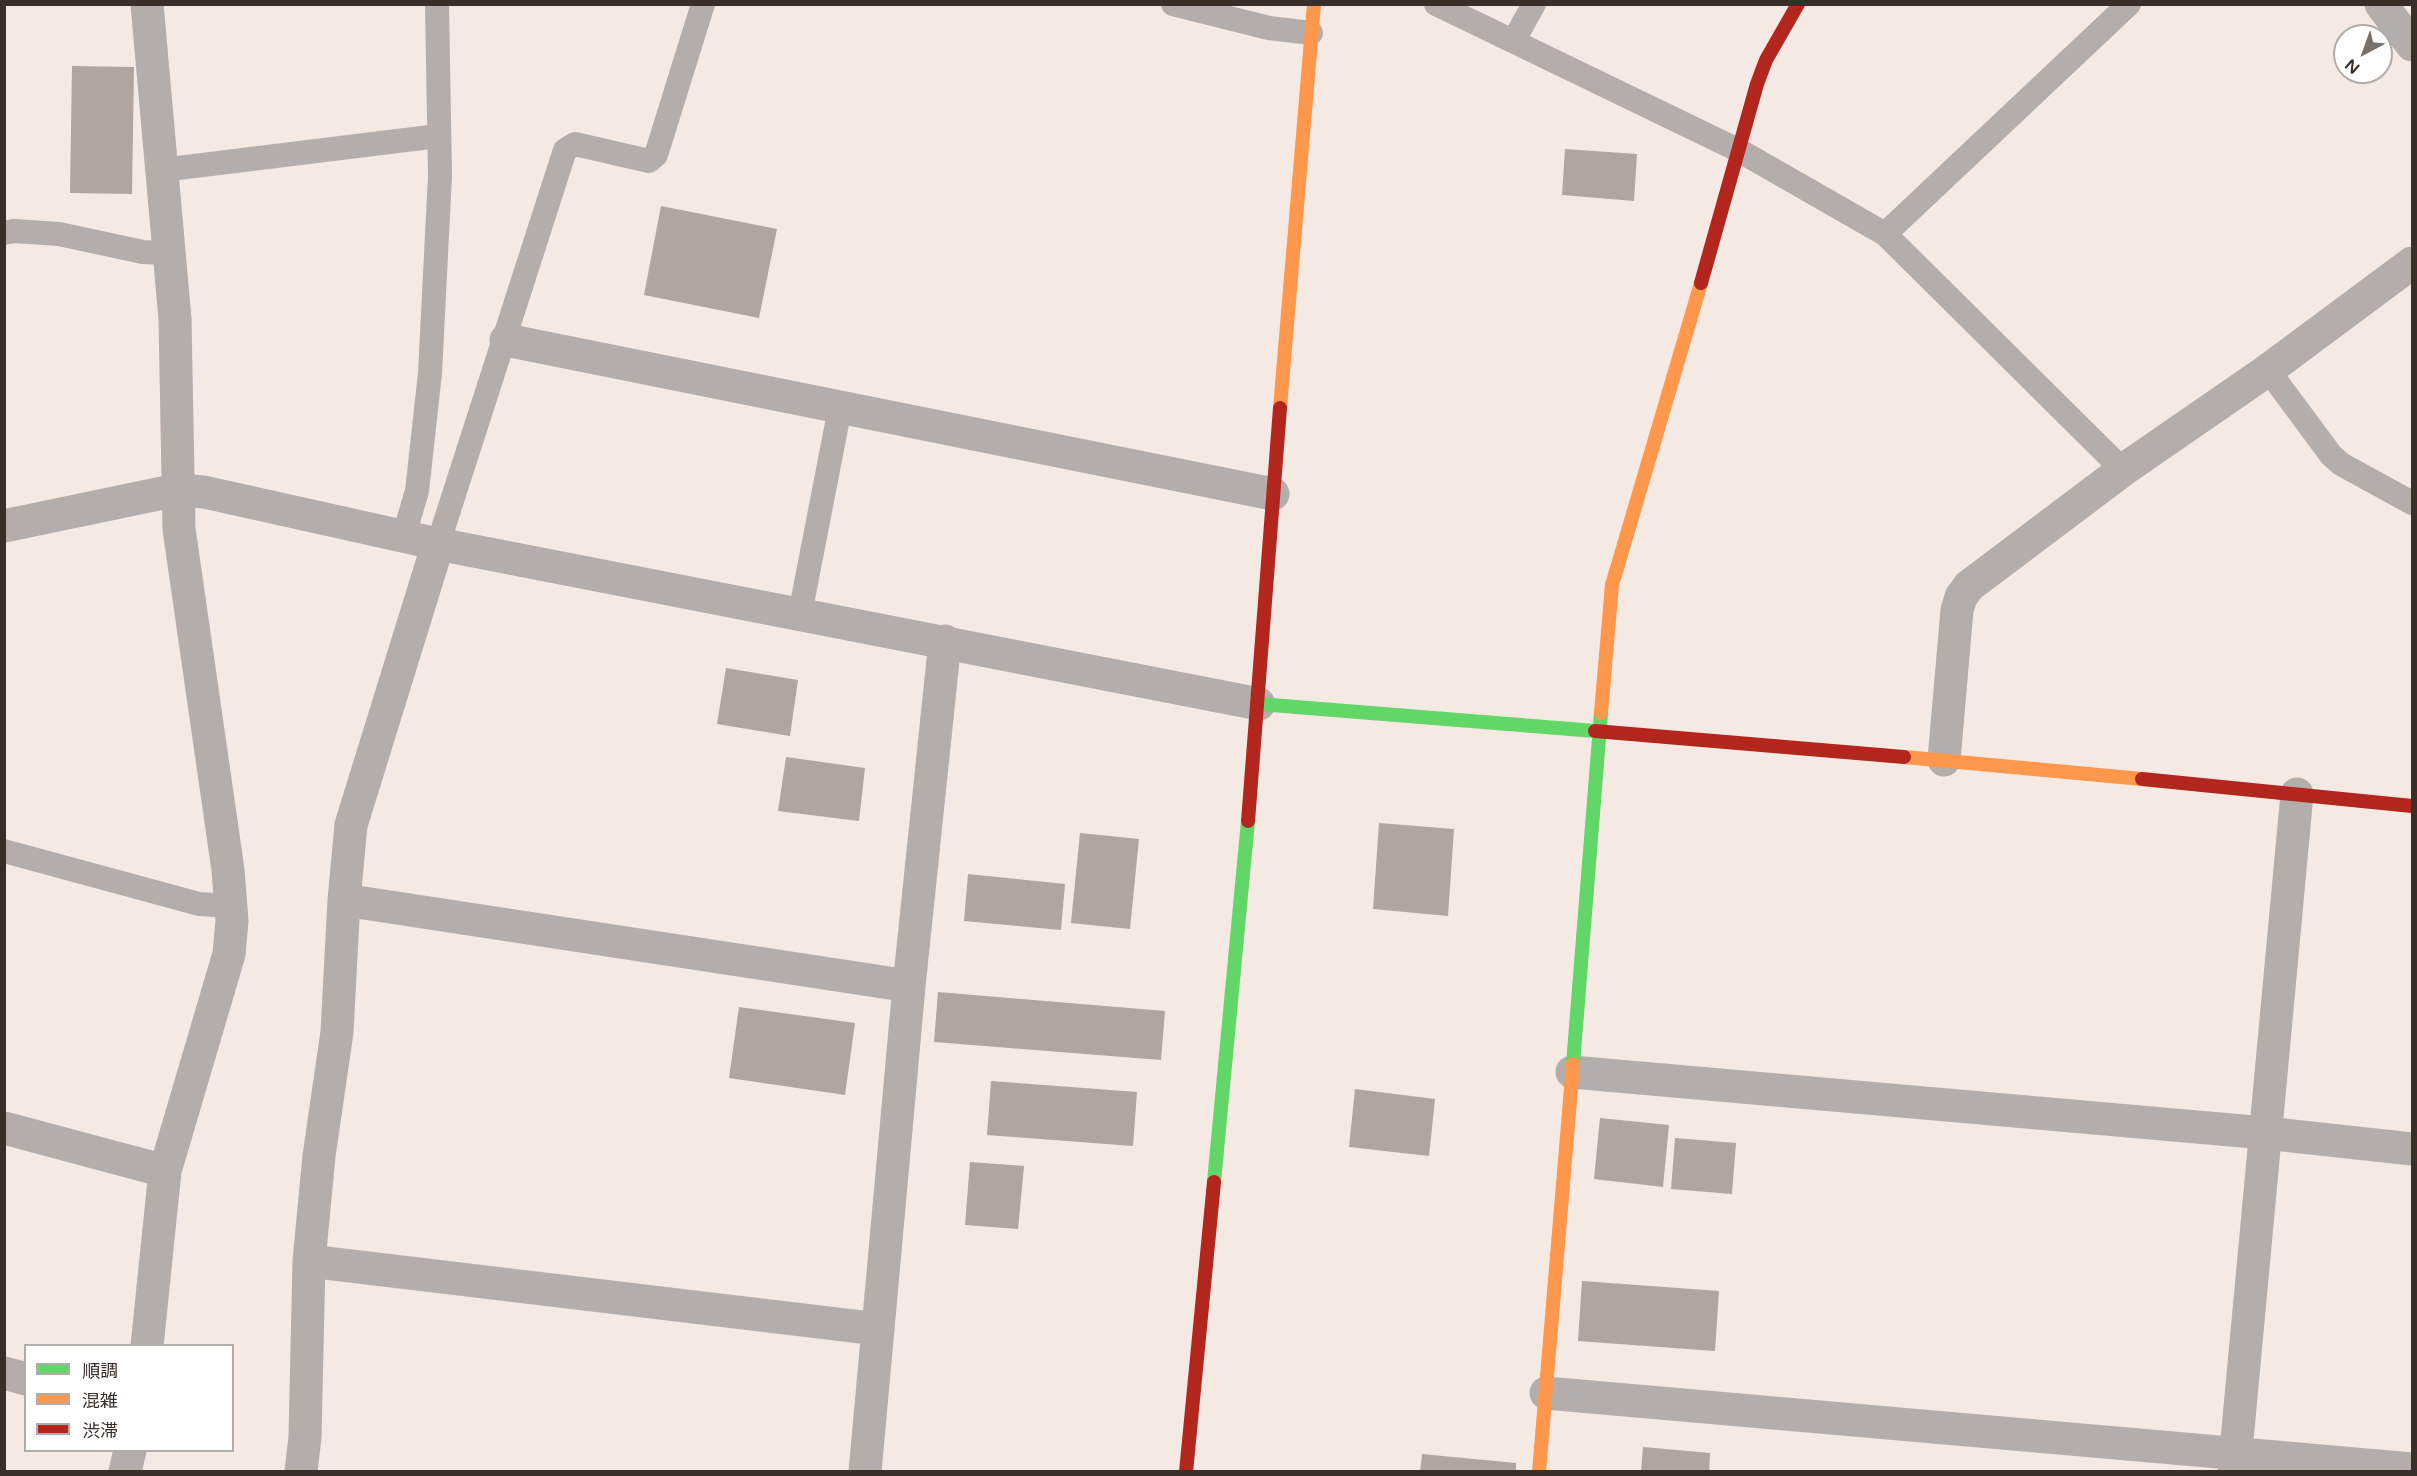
<!DOCTYPE html>
<meta charset="utf-8">
<style>
body{margin:0}
#map{position:relative;width:2417px;height:1476px;overflow:hidden;background:#f4e9e3;font-family:"Varela Round","Noto Sans JP",sans-serif}
canvas{display:block}
.frame{position:absolute;inset:0;border:6px solid #392f29;pointer-events:none}
.legend{position:absolute;left:24px;top:1344px;width:210px;height:108px;box-sizing:border-box;background:#fff;border:2px solid #b0aca9;margin:0;padding:8px 10px;list-style:none;font-size:18px;color:#392f29}
.legend li{display:flex;align-items:center;gap:12px;height:30px}
.legend b{width:30px;border:2px solid #b0aca9}
.north{position:absolute;left:2333px;top:24px;width:60px;height:60px;box-sizing:border-box;background:#fff;border:2px solid #b0aca9;border-radius:50%;rotate:221deg;font-size:16px;font-weight:700;line-height:24px;text-align:center;color:#392f29}
.north::after{content:'';display:block;margin:auto;width:21px;height:27px;background:#7a706a;clip-path:polygon(50% 0,100% 100%,50% 72%,0 100%)}
</style>
<div id="map">
<canvas width="2417" height="1476"></canvas>
<div class="frame"></div>
<ul class="legend">
<li><b style="height:8px;background:#63d668"></b>順調</li>
<li><b style="height:8px;background:#ff974d"></b>混雑</li>
<li><b style="height:8px;background:#b3261e"></b>渋滞</li>
</ul>
<div class="north">N</div>
</div>
<script>
const ctx = document.querySelector('canvas').getContext('2d');
ctx.lineJoin = 'round';
function fill(path, color) { ctx.fillStyle = color; ctx.fill(path, 'evenodd'); }
const shape = rows => new Path2D(rows.map(r => 'M' + r).join(''));
function trace(path, color, width, dash) { ctx.strokeStyle = color; ctx.lineWidth = width; ctx.lineCap = dash ? 'butt' : 'round'; ctx.setLineDash(dash || []); ctx.stroke(path); }
const building = shape([
 [72,66,134,67,132,194,70,193],
 [1565,149,1637,154,1634,201,1562,195],
 [661,206,777,229,759,318,644,295],
 [726,668,798,680,790,736,717,724],
 [786,757,865,768,859,821,778,811],
 [1379,823,1454,829,1448,916,1373,909],
 [1080,833,1139,839,1130,929,1071,923],
 [968,874,1065,884,1061,930,964,921],
 [938,992,1165,1011,1161,1060,934,1042],
 [739,1007,855,1023,845,1095,729,1078],
 [991,1081,1137,1092,1133,1146,987,1135],
 [1355,1089,1435,1099,1429,1156,1349,1147],
 [1600,1118,1669,1125,1663,1187,1594,1179],
 [1675,1138,1736,1143,1732,1194,1671,1189],
 [970,1162,1024,1166,1018,1229,965,1225],
 [1582,1281,1719,1291,1715,1351,1578,1341],
 [1643,1447,1710,1453,1709,1472,1641,1472],
 [1422,1454,1516,1463,1516,1472,1420,1472]
]);
const lane = shape([
 [1173,4,1269,28,1311,33],
 [1436,4,1740,151,1885,234,2123,470],
 [1514,40,1534,4],
 [162,170,438,136],
 [4,233,14,231,59,234,143,252,169,253],
 [1885,234,2129,4],
 [2268,370,2331,455,2341,464,2412,503],
 [404,535,417,491,430,373,440,176,437,4],
 [438,544,565,150,575,144,649,161,656,155,703,4],
 [800,614,840,408],
 [4,851,199,904,230,906]
]);
const street = shape([
 [147,4,175,319,179,529,228,870,232,921,229,954,165,1171,147,1346],
 [2381,4,2412,45],
 [506,340,1273,494],
 [4,526,177,490,204,492,438,544,1259,704],
 [1944,760,1957,610,1961,597,1969,586,2123,470,2268,370,2412,263],
 [344,900,909,986],
 [1572,1072,2265,1133,2412,1149],
 [4,1128,165,1171],
 [309,1261,878,1329],
 [4,1373,26,1379],
 [1546,1393,2412,1469],
 [125,1472,130,1450],
 [301,1472,305,1437,309,1261,319,1156,337,1032,344,900,351,825,438,544],
 [865,1472,909,986,945,641],
 [2234,1472,2297,794]
]);
const fast = shape([
 [1259,704,1595,731],
 [1573,1064,1601,713],
 [1214,1182,1248,821]
]);
const slow = shape([
 [1280,408,1314,4],
 [1601,713,1612,585,1701,283],
 [1904,757,2142,779],
 [1539,1472,1573,1064]
]);
const jam = shape([
 [1701,283,1757,84,1766,60,1798,4],
 [1595,731,1904,757],
 [2142,779,2412,806],
 [1248,821,1280,408],
 [1186,1472,1214,1182]
]);
fill(building, '#b0a59f');
trace(lane, '#b3adab', 24);
trace(street, '#b3adab', 33);
trace(fast, '#63d668', 14);
trace(slow, '#ff974d', 14);
trace(jam, '#b3261e', 14);
</script>
